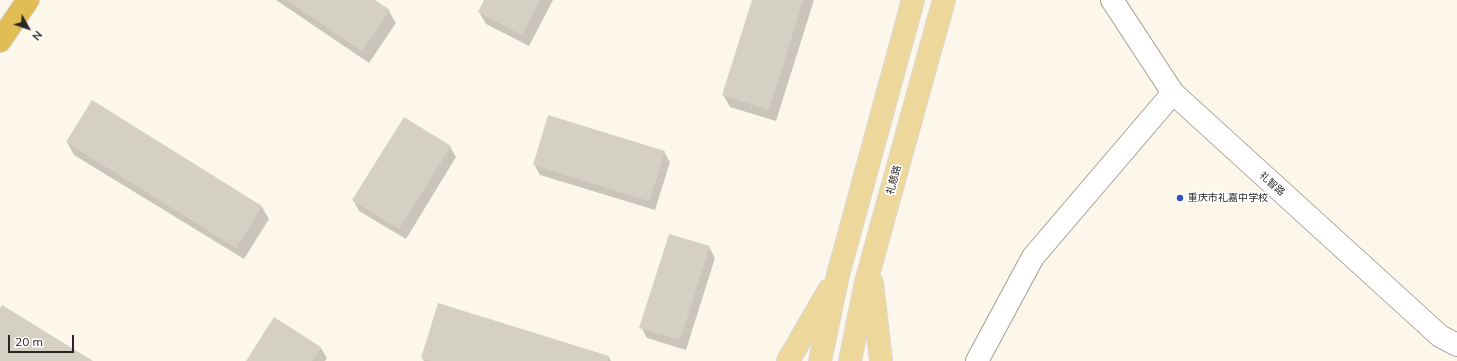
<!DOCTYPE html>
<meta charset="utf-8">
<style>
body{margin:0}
#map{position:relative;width:1457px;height:361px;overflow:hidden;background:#fcf7ea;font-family:Mulish,sans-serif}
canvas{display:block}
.north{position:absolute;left:8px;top:8px;width:40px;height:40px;-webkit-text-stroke:3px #fff;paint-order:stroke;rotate:130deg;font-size:11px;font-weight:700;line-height:16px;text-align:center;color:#292722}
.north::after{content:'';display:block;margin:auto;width:14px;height:18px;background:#292722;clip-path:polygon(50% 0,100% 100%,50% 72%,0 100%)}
.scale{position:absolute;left:8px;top:335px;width:66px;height:18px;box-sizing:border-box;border:2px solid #292722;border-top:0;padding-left:5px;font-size:12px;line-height:14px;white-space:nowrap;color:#292722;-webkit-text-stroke:3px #fff;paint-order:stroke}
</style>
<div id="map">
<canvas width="1457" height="361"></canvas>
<div class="north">N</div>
<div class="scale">20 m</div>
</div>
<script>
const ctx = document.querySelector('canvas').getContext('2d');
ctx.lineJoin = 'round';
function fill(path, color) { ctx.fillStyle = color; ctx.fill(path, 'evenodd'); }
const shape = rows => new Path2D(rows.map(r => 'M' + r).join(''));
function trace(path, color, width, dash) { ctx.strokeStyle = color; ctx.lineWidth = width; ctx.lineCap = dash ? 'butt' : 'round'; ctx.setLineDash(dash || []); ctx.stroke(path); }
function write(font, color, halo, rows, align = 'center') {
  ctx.font = font + ' Mulish,"Noto Sans SC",sans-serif'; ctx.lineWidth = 3.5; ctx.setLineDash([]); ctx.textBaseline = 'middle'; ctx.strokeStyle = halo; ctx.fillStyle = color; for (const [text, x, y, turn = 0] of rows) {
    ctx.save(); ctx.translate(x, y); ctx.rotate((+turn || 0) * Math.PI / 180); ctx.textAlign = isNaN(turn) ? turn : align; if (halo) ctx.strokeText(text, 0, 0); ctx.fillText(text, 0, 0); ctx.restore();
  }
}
const shadow = shape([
 [276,0,373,0,389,11,396,23,369,63],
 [485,0,553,0,529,46,486,24,479,12],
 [753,0,814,0,776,121,730,107,723,95],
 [92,102,262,207,269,219,244,259,74,155,67,142],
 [450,147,456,157,406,239,359,211,353,200],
 [664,152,670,162,655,210,540,175,534,164],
 [709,247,715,258,686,350,647,338,641,327],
 [321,348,327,358,325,361,248,361],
 [609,357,611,361,424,361,422,358]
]);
const building = shape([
 [286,0,375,0,390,10,362,51],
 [484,0,540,0,522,35,478,12],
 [752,0,803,0,769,110,722,95],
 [92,100,262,206,236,248,66,142],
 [548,115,665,151,649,201,533,165],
 [404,117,451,146,399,229,352,200],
 [669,234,710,246,680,340,639,328],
 [438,303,609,356,608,361,431,361,421,358],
 [2,305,93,361,0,361,0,308],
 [274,317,321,347,312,361,246,361]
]);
const minor = shape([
 [1112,0,1173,93,1440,336,1457,345],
 [977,361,1033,257,1173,93]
]);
const major = shape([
 [872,283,881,361],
 [788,361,829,290],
 [820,361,838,275,913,0],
 [850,361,866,282,944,0]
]);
const highway = shape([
 [0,41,28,0]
]);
const markers = [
 [1180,198,4,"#364fc1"]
];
const streetNames = [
 ["礼慈路",894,180,-75],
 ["礼智路",1272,184,42]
];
const poiNames = [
 ["重庆市礼嘉中学校",1188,198]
];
fill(shadow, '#0003');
fill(building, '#d5d0c4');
trace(minor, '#a49f93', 24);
trace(major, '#d8d8d7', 24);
trace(highway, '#d8d8d7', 24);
trace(minor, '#fff', 22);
trace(major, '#eed79a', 22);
trace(highway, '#e2bd56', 22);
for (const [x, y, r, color] of markers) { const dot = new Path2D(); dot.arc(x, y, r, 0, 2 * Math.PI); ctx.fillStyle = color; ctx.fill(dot); trace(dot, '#fff', 1.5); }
write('10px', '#292722', '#fff', streetNames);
write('10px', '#292722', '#fff', poiNames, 'left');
</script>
